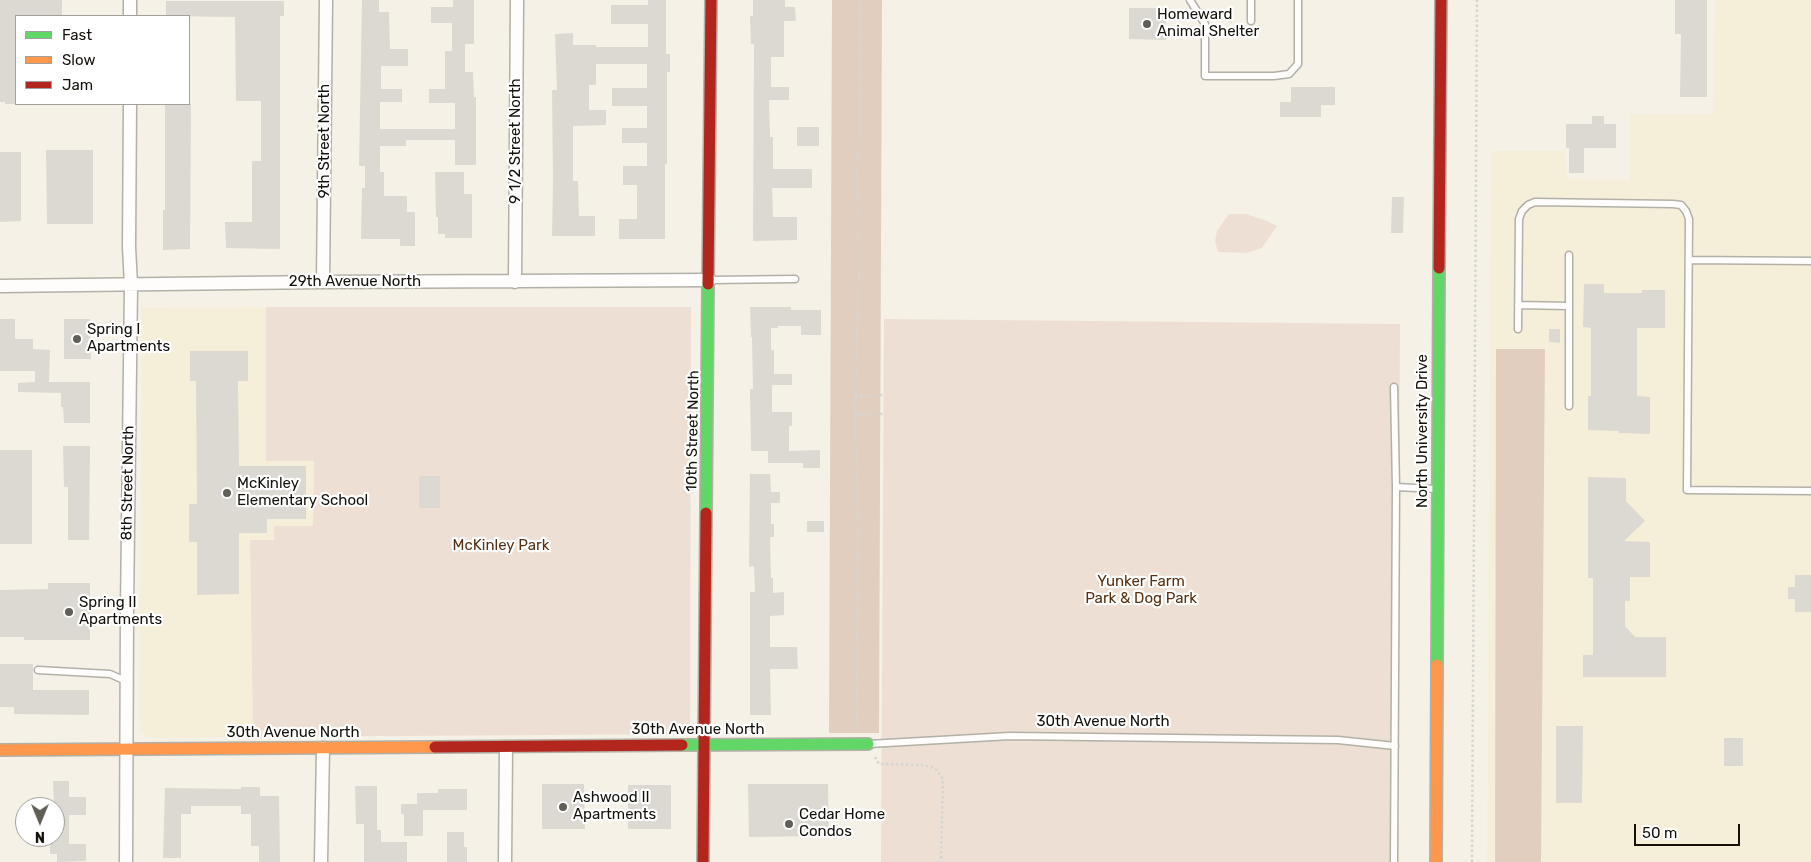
<!DOCTYPE html>
<style>
body{margin:0}
#map{position:relative;width:1811px;height:862px;overflow:hidden;background:#f5f1e6;font-family:Rubik,sans-serif}
canvas{display:block}
.legend{position:absolute;left:15px;top:15px;width:175px;height:90px;box-sizing:border-box;background:#fff;border:1px solid #a1a09d;margin:0;padding:6px 9px;list-style:none;font-size:15px;color:#13110a}
.legend li{display:flex;align-items:center;gap:10px;height:25px}
.legend b{width:25px;border:1px solid #a1a09d}
.north{position:absolute;left:15px;top:797px;width:50px;height:50px;box-sizing:border-box;background:#fff;border:1px solid #a1a09d;border-radius:50%;rotate:180deg;font-size:14px;font-weight:700;line-height:20px;text-align:center;color:#13110a}
.north::after{content:'';display:block;margin:auto;width:18px;height:22px;background:#625f57;clip-path:polygon(50% 0,100% 100%,50% 72%,0 100%)}
.scale{position:absolute;left:1634px;top:824px;width:106px;height:22px;box-sizing:border-box;border:2px solid #13110a;border-top:0;padding-left:6px;font-size:15px;line-height:18px;white-space:nowrap;color:#13110a;-webkit-text-stroke:4px #fff;paint-order:stroke}
</style>
<div id="map">
<canvas width="1811" height="862"></canvas>
<ul class="legend">
<li><b style="height:6px;background:#63d668"></b>Fast</li>
<li><b style="height:6px;background:#ff974d"></b>Slow</li>
<li><b style="height:6px;background:#b3261e"></b>Jam</li>
</ul>
<div class="north">N</div>
<div class="scale">50 m</div>
</div>
<script>
const ctx = document.querySelector('canvas').getContext('2d');
ctx.lineJoin = 'round';
function fill(path, color) { ctx.fillStyle = color; ctx.fill(path, 'evenodd'); }
const shape = rows => new Path2D(rows.map(r => 'M' + r).join(''));
function trace(path, color, width, dash) { ctx.strokeStyle = color; ctx.lineWidth = width; ctx.lineCap = dash ? 'butt' : 'round'; ctx.setLineDash(dash || []); ctx.stroke(path); }
function write(font, color, halo, rows, align = 'center') {
  ctx.font = font + ' Rubik,sans-serif'; ctx.lineWidth = 4.5; ctx.setLineDash([]); ctx.textBaseline = 'middle'; ctx.strokeStyle = halo; ctx.fillStyle = color; for (const [text, x, y, turn = 0] of rows) {
    ctx.save(); ctx.translate(x, y); ctx.rotate((+turn || 0) * Math.PI / 180); ctx.textAlign = isNaN(turn) ? turn : align; if (halo) ctx.strokeText(text, 0, 0); ctx.fillText(text, 0, 0); ctx.restore();
  }
}
const built = shape([
 [1715,0,1811,0,1811,862,1487,862,1491,151,1565,151,1567,179,1630,180,1630,114,1713,114],
 [266,307,266,461,314,460,313,526,275,526,274,540,250,541,253,737,154,738,145,736,141,731,139,716,142,308]
]);
const green = shape([
 [1229,214,1246,214,1267,221,1277,226,1262,248,1246,253,1218,252,1215,241,1217,231],
 [266,307,691,307,690,734,253,737,250,540,274,540,274,526,313,526,314,461,266,461],
 [884,319,1400,324,1397,862,881,862]
]);
const forest = shape([
 [832,0,882,0,879,733,829,733],
 [1496,349,1545,349,1541,862,1495,862]
]);
const building = shape([
 [0,0,62,0,62,16,16,16,16,104,5,104,5,102,0,102],
 [362,0,379,0,379,12,389,12,390,49,408,49,408,66,381,66,381,89,402,89,402,102,380,102,380,129,455,129,455,103,429,103,429,89,445,89,445,51,452,51,452,23,431,23,431,7,453,7,453,0,474,0,474,44,465,44,465,72,473,72,474,97,476,97,476,165,455,165,455,140,406,140,406,146,380,146,380,172,384,172,384,196,407,196,407,212,415,212,415,246,400,246,400,239,361,239,362,188,365,188,365,166,359,166],
 [648,0,666,0,666,54,670,54,670,72,667,72,667,164,665,164,665,239,619,239,619,219,637,219,637,185,623,185,623,166,647,166,647,143,622,143,622,128,647,128,647,106,612,106,612,88,647,88,647,64,596,64,596,85,589,85,589,110,606,110,606,125,573,126,573,181,578,181,579,216,595,216,595,236,552,236,553,181,552,90,557,90,555,34,573,33,573,45,596,45,596,47,648,47,648,24,611,24,611,5,648,5],
 [753,0,785,0,785,7,795,7,796,21,784,21,784,57,771,57,771,87,789,87,789,100,769,100,770,137,773,137,773,169,812,169,812,188,772,188,773,217,797,217,797,240,753,241,754,44,751,44,750,16,753,16],
 [1675,0,1707,0,1707,97,1680,97,1681,34,1675,34],
 [166,1,284,1,284,16,280,16,280,249,226,248,225,222,252,222,252,161,261,161,261,101,236,101,235,17,166,16],
 [1129,8,1166,8,1166,40,1129,39],
 [1291,87,1335,87,1335,105,1321,105,1321,117,1280,117,1280,102,1291,102],
 [165,104,191,104,190,249,163,250,163,210,165,210],
 [1592,116,1604,116,1604,124,1616,124,1616,148,1584,148,1584,173,1569,173,1569,148,1566,148,1566,124,1592,124],
 [797,127,819,127,819,146,797,146],
 [46,150,93,150,93,224,47,224],
 [0,152,21,152,21,221,0,222],
 [435,172,464,172,464,194,472,194,472,238,445,238,445,234,438,234,438,217,436,217],
 [1392,197,1404,197,1403,233,1391,233],
 [1584,284,1604,284,1604,293,1642,293,1642,290,1665,290,1665,328,1637,328,1637,396,1650,397,1650,434,1619,433,1619,431,1588,430,1588,396,1591,396,1591,328,1583,327],
 [750,307,791,307,791,310,821,310,821,335,801,335,801,326,778,326,778,328,771,328,771,350,774,350,774,374,792,374,792,385,772,385,772,412,792,412,792,426,789,426,789,451,820,450,820,468,803,468,803,463,768,463,768,451,751,451,750,389,753,389,752,337,751,337],
 [0,319,15,319,15,339,33,339,33,349,50,350,49,382,90,382,90,423,64,423,63,407,61,407,61,393,18,392,18,383,35,382,35,371,0,371],
 [64,319,90,319,91,359,64,359],
 [1549,329,1560,329,1560,343,1549,342],
 [190,351,248,351,248,381,238,381,239,466,306,466,306,519,267,519,267,533,239,533,239,594,197,595,197,542,189,542,189,504,197,504,196,381,190,381],
 [63,446,90,446,89,540,68,540,68,487,64,487],
 [0,450,32,450,32,544,0,544],
 [750,474,770,474,771,492,780,492,780,503,771,503,771,524,774,524,774,537,770,537,771,578,773,578,773,593,784,592,784,615,770,616,770,647,797,647,798,669,770,669,771,715,750,715,750,592,755,592,754,566,749,567],
 [419,476,440,476,440,508,419,508],
 [1588,477,1626,478,1626,501,1645,521,1624,541,1650,542,1650,577,1630,577,1630,601,1625,601,1625,626,1635,637,1666,637,1666,677,1583,677,1583,655,1593,655,1593,578,1588,578],
 [807,521,824,521,824,532,807,532],
 [1795,575,1811,575,1811,612,1795,612,1795,599,1788,599,1788,587,1795,587],
 [48,583,90,583,90,640,24,640,24,637,0,637,0,590,48,589],
 [0,664,33,664,33,690,89,690,89,715,14,714,14,707,0,707],
 [1556,726,1583,726,1582,803,1556,803],
 [1724,738,1743,738,1743,766,1724,766],
 [53,781,69,781,69,797,86,797,86,815,69,815,69,844,86,844,86,861,57,862,57,854,50,854,50,837,55,837],
 [542,784,584,784,585,829,542,829],
 [748,784,828,784,829,836,749,837],
 [628,785,671,785,671,829,628,829],
 [355,786,377,786,377,830,381,830,381,842,407,842,407,862,364,862,364,824,356,824],
 [241,787,260,787,260,796,279,796,280,862,259,862,259,846,251,846,251,814,241,814,241,806,191,806,191,814,181,814,181,858,163,858,165,788,241,789],
 [438,789,467,789,467,810,423,810,423,836,404,836,404,814,401,814,401,804,417,804,417,793,438,793],
 [447,832,464,832,464,847,467,847,467,862,447,862]
]);
const path = shape([
 [855,396,884,395],
 [855,414,884,414],
 [857,730,858,517,855,414,859,266,857,164,861,111,859,0],
 [875,757,879,764,922,765,935,768,943,779,941,862],
 [1472,862,1477,0]
]);
const lane = shape([
 [1190,0,1205,24,1205,76,1274,76,1289,74,1298,64,1298,0],
 [1251,0,1251,21],
 [1689,260,1811,261],
 [710,280,795,279],
 [1518,305,1569,306],
 [1518,329,1519,219,1522,211,1528,205,1535,202,1673,204,1681,205,1686,211,1689,219,1687,490,1811,491],
 [1569,406,1569,255],
 [1396,487,1437,489],
 [38,670,110,674,126,681],
 [869,744,1010,736,1338,740,1395,746],
 [1394,862,1396,487,1394,387]
]);
const street = shape([
 [130,16,130,0],
 [323,282,326,0],
 [515,282,517,0],
 [0,286,323,282,710,280],
 [126,862,127,609,131,285,129,247,130,104],
 [321,862,323,748],
 [505,862,506,747]
]);
const fast = shape([
 [706,513,708,284],
 [1437,665,1439,268],
 [682,745,868,744]
]);
const slow = shape([
 [0,750,435,747],
 [1436,862,1437,665]
]);
const jam = shape([
 [1439,268,1441,0],
 [708,284,711,0],
 [435,747,682,745],
 [703,862,706,513]
]);
const markers = [
 [1147,24,5,"#625f57"],
 [77,339,5,"#625f57"],
 [227,493,5,"#625f57"],
 [69,612,5,"#625f57"],
 [563,807,5,"#625f57"],
 [789,824,5,"#625f57"]
];
const poiNames = [
 ["Homeward",1157,15],
 ["Animal Shelter",1157,32],
 ["Spring I",87,330],
 ["Apartments",87,347],
 ["McKinley",237,484],
 ["Elementary School",237,501],
 ["Spring II",79,603],
 ["Apartments",79,620],
 ["Ashwood II",573,798],
 ["Apartments",573,815],
 ["Cedar Home",799,815],
 ["Condos",799,832]
];
const streetNames = [
 ["9th Street North",325,141,-90],
 ["9 1/2 Street North",516,141,-90],
 ["29th Avenue North",355,282],
 ["10th Street North",693,431,-89],
 ["North University Drive",1423,431,-90],
 ["8th Street North",128,483,-89],
 ["30th Avenue North",1103,722],
 ["30th Avenue North",698,730],
 ["30th Avenue North",293,733]
];
const parkNames = [
 ["McKinley Park",501,546],
 ["Yunker Farm",1141,582],
 ["Park & Dog Park",1141,599]
];
fill(built, '#f5efda');
fill(green, '#eddfd3');
fill(forest, '#e1cebf');
fill(building, '#dbd9d1');
trace(lane, '#b2b0a7', 9);
trace(street, '#b2b0a7', 15);
trace(fast, '#b2b0a7', 14);
trace(slow, '#b2b0a7', 14);
trace(jam, '#b2b0a7', 14);
trace(path, '#d6d5d2', 2.5, [2.5, 2.5]);
trace(lane, '#fefdfb', 6);
trace(street, '#fefdfb', 12);
trace(fast, '#63d668', 11);
trace(slow, '#ff974d', 11);
trace(jam, '#b3261e', 11);
for (const [x, y, r, color] of markers) { const dot = new Path2D(); dot.arc(x, y, r, 0, 2 * Math.PI); ctx.fillStyle = color; ctx.fill(dot); trace(dot, '#fff', 2); }
write('15px', '#13110a', '#fff', poiNames, 'left');
write('15px', '#13110a', '#fff', streetNames);
write('15px', '#593011', '#fff', parkNames);
</script>
